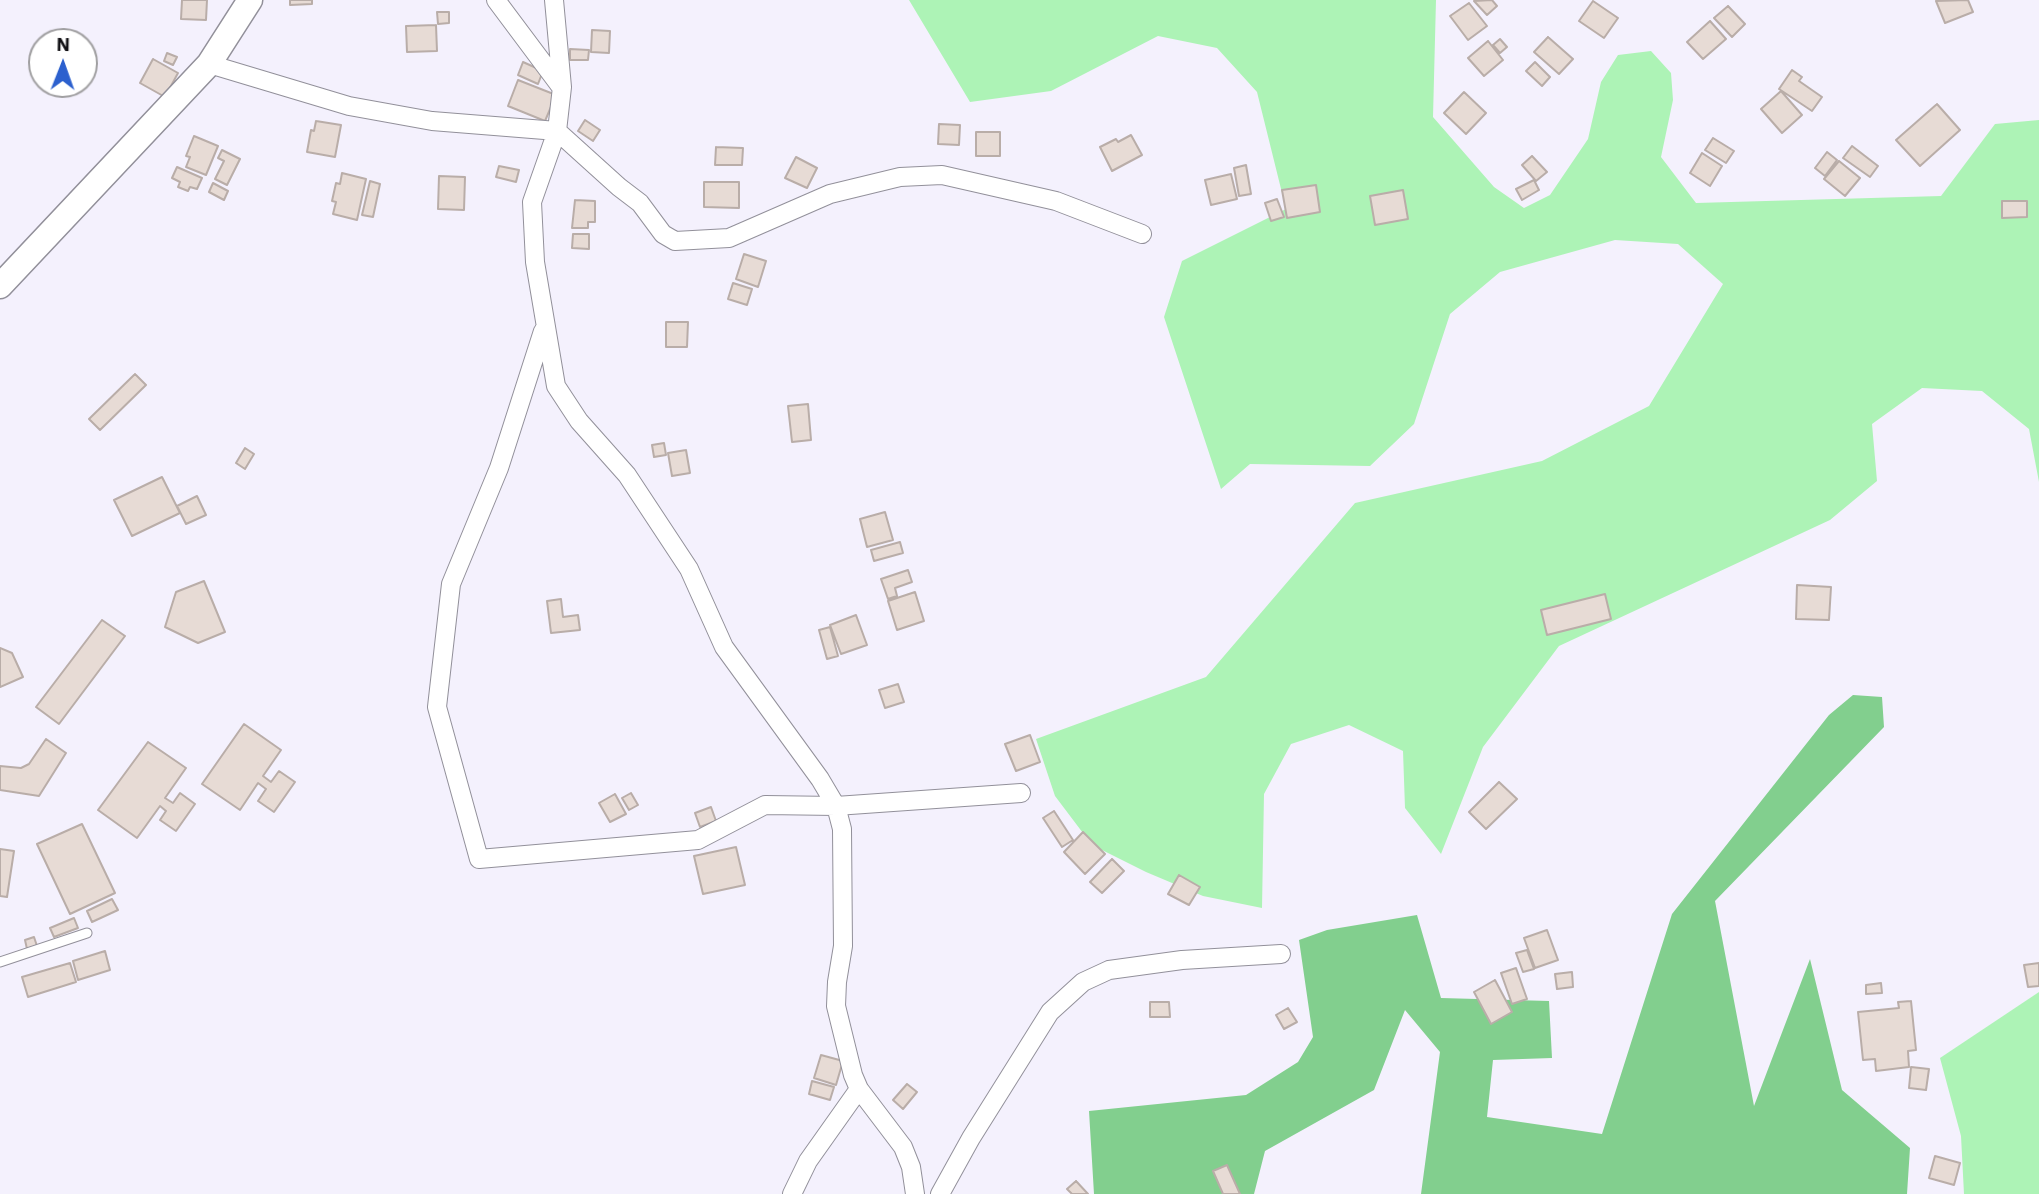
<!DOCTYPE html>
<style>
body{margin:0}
#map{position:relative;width:2039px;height:1194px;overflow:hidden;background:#f4f1fd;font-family:"IBM Plex Sans",sans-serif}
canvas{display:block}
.north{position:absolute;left:28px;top:28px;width:70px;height:70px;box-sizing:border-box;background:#fff;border:2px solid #a09fa1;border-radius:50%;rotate:1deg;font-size:19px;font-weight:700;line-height:28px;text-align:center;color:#111014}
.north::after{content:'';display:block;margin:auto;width:24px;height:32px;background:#2c60ce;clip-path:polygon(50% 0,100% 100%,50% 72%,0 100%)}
</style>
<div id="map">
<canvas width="2039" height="1194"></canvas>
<div class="north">N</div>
</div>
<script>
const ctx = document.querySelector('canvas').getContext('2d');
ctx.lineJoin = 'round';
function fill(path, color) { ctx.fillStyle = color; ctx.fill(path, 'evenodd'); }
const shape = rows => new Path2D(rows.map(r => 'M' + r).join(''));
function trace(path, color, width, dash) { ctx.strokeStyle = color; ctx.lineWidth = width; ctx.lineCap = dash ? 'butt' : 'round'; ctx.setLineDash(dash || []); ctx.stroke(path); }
const green = shape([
 [909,0,1436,0,1433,117,1494,187,1524,208,1550,195,1588,139,1601,82,1618,55,1651,51,1671,73,1673,100,1661,157,1696,203,1941,196,1995,124,2039,120,2039,482,2029,429,1982,391,1922,388,1872,424,1877,481,1830,520,1559,646,1483,747,1441,854,1405,808,1403,751,1349,725,1291,744,1264,794,1262,908,1203,896,1146,872,1092,845,1055,796,1036,739,1206,677,1355,503,1542,461,1649,406,1723,284,1678,244,1615,240,1500,272,1450,314,1414,424,1370,466,1250,464,1221,489,1164,317,1182,261,1286,209,1257,92,1217,48,1158,36,1051,91,970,102],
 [2039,992,2039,1194,1964,1194,1961,1136,1940,1058]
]);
const forest = shape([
 [1853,695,1882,697,1884,727,1715,901,1754,1106,1810,959,1842,1090,1910,1148,1907,1194,1421,1194,1440,1052,1405,1010,1374,1090,1265,1151,1254,1194,1094,1194,1089,1111,1246,1095,1298,1062,1313,1037,1299,940,1327,930,1417,915,1441,998,1549,1001,1552,1058,1493,1060,1487,1117,1602,1134,1672,914,1829,715]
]);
const building = shape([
 [182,0,207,0,206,20,181,19,182,0],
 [290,0,312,0,312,4,290,5,290,0],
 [1492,0,1497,6,1487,15,1474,1,1492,0],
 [1968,0,1973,12,1945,23,1936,1,1968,0],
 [1593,1,1618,18,1604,38,1579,21,1593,1],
 [1469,3,1487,26,1468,40,1450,16,1469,3],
 [1728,6,1745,24,1732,37,1714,18,1728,6],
 [437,12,449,12,449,23,438,24,437,12],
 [1710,21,1726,39,1703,59,1687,42,1710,21],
 [436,25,437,51,407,52,406,26,436,25],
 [592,30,610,31,609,53,591,52,592,30],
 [1548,37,1573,59,1559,74,1534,52,1548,37],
 [1500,39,1507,47,1500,53,1493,45,1500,39],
 [1488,41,1503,60,1484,76,1468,58,1488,41],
 [570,49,589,50,588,60,570,60,570,49],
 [167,53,177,57,173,65,164,61,167,53],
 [153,59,178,73,165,97,140,83,153,59],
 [523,62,543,71,538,84,518,75,523,62],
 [1535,62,1550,77,1542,86,1526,71,1535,62],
 [1792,70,1802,77,1799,81,1822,97,1812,111,1779,89,1792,70],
 [518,80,556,95,545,121,508,106,518,80],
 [1781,91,1802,115,1782,133,1761,109,1781,91],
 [1464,92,1486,113,1466,134,1444,113,1464,92],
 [1937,104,1960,130,1920,166,1896,140,1937,104],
 [585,120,600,130,593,141,578,131,585,120],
 [316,121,341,125,335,157,307,152,311,130,314,131,316,121],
 [939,124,960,125,959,145,938,144,939,124],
 [976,132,1000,132,1000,156,976,156,976,132],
 [1131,135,1142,155,1112,171,1100,147,1116,139,1118,142,1131,135],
 [194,136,218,146,206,175,186,167,190,157,186,156,194,136],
 [1713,138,1734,151,1726,163,1705,150,1713,138],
 [1852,146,1878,166,1870,177,1843,158,1852,146],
 [716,147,743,148,742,165,715,165,716,147],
 [222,150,240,159,227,185,215,179,224,161,218,158,222,150],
 [1827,152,1837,160,1825,176,1815,168,1827,152],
 [1702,153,1722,166,1710,186,1690,173,1702,153],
 [1532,156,1547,172,1536,181,1522,165,1532,156],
 [796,157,817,168,807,188,785,178,796,157],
 [1839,161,1860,178,1845,196,1824,179,1839,161],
 [1246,165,1251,194,1239,196,1234,168,1246,165],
 [499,166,519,170,516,182,496,177,499,166],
 [177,167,202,178,197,189,190,187,188,191,178,187,180,182,172,178,177,167],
 [342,173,366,179,357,220,333,214,336,202,332,201,336,183,340,184,342,173],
 [1231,174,1237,199,1211,205,1205,180,1231,174],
 [439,176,465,177,464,210,438,209,439,176],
 [1534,180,1539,190,1522,200,1516,189,1534,180],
 [370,181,380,184,373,217,362,215,370,181],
 [704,182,739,182,739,208,704,207,704,182],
 [213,183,228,191,224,200,209,192,213,183],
 [1316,185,1320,212,1287,218,1282,190,1316,185],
 [1403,190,1408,219,1375,225,1370,196,1403,190],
 [1277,199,1284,217,1271,221,1265,203,1277,199],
 [575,200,595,201,595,222,588,222,588,228,572,228,575,200],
 [2002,201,2027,201,2027,217,2002,218,2002,201],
 [573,234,589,234,589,249,572,248,573,234],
 [744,254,766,261,758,287,736,279,744,254],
 [733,283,752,289,747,305,728,299,733,283],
 [666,322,688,322,687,347,666,347,666,322],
 [135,374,146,385,100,430,89,419,135,374],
 [808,404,811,440,792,442,788,406,808,404],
 [664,443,666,455,654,457,652,445,664,443],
 [245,448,254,454,245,469,236,463,245,448],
 [686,450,690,473,672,476,668,453,686,450],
 [162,477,180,513,132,536,114,500,162,477],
 [197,496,206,515,186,524,177,506,197,496],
 [885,512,893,540,867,547,860,519,885,512],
 [900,542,903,553,874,561,871,550,900,542],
 [908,570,912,582,895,588,897,596,888,599,881,579,908,570],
 [204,581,225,632,198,643,165,627,176,592,204,581],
 [1797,585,1831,587,1829,620,1796,619,1797,585],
 [915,592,924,621,897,630,888,601,915,592],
 [1605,594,1611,619,1547,635,1541,610,1605,594],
 [561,599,563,617,578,615,580,630,551,633,547,601,561,599],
 [856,615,867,645,841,654,830,625,856,615],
 [102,620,125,636,59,724,36,707,102,620],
 [830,627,838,656,827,659,819,630,830,627],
 [0,648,12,653,23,677,0,687,0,648],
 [898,684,904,702,885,708,879,690,898,684],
 [244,724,281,750,263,776,271,782,279,771,295,782,274,812,258,801,266,789,258,783,240,810,202,784,244,724],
 [1030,735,1040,762,1016,771,1005,744,1030,735],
 [46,739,66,753,39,796,0,790,0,766,21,768,29,764,46,739],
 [148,742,186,768,165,798,173,803,180,793,195,804,176,831,160,820,166,811,160,806,137,838,98,810,148,742],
 [1499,782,1517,799,1486,829,1469,812,1499,782],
 [631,793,638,805,629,810,622,798,631,793],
 [615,794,626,814,610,822,599,803,615,794],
 [711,807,716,821,700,827,695,813,711,807],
 [1054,811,1073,840,1062,847,1043,818,1054,811],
 [82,824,115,893,70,914,37,844,82,824],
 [1083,832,1105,854,1085,874,1064,852,1083,832],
 [736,847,745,885,703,894,694,856,736,847],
 [0,849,14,851,7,897,0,896,0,849],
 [1112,859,1124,871,1102,893,1090,882,1112,859],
 [1179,875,1200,887,1189,905,1168,894,1179,875],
 [112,899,118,910,92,922,87,911,112,899],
 [74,918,78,928,54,937,50,928,74,918],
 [1547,930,1558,960,1535,968,1524,938,1547,930],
 [34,937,37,946,27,949,25,940,34,937],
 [1527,950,1534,969,1523,972,1516,953,1527,950],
 [105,951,110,970,78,980,73,961,105,951],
 [70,963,76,982,28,997,22,977,70,963],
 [2039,963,2039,986,2028,987,2024,965,2039,963],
 [1516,968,1527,999,1512,1004,1501,973,1516,968],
 [1572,972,1573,987,1557,989,1555,974,1572,972],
 [1495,980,1512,1012,1491,1024,1474,992,1495,980],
 [1881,983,1882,993,1866,994,1866,985,1881,983],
 [1911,1001,1916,1050,1908,1051,1909,1067,1876,1071,1875,1059,1863,1060,1858,1012,1899,1008,1898,1002,1911,1001],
 [1150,1002,1169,1002,1170,1017,1150,1017,1150,1002],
 [1288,1008,1297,1022,1284,1029,1276,1015,1288,1008],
 [821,1055,843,1061,836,1085,814,1078,821,1055],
 [1911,1067,1929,1069,1926,1090,1909,1088,1911,1067],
 [812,1081,834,1087,830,1100,809,1094,812,1081],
 [907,1084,917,1092,903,1109,893,1100,907,1084],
 [1935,1156,1960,1163,1954,1185,1929,1178,1935,1156],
 [1227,1165,1240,1194,1223,1194,1213,1171,1227,1165],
 [1076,1181,1088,1194,1072,1194,1067,1189,1076,1181]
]);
const lane = shape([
 [0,962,87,933]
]);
const street = shape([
 [496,0,561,87],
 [554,0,562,87,557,131,532,202,535,262,556,386,579,421,627,475,689,569,724,647,820,779,836,806,842,829,843,946,837,982,836,1006,853,1075,859,1089,903,1147,911,1167,915,1194],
 [209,64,349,106,432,121,557,131,619,187,640,203,663,234,675,241,729,238,830,194,900,177,942,175,1056,201,1142,234],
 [543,331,499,468,451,584,437,707,479,859,698,840,765,805,836,806,1021,793],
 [792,1194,808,1161,859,1089],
 [940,1194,971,1138,1050,1012,1083,982,1109,970,1182,960,1281,954]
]);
const secondary = shape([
 [0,286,209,64,250,0]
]);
fill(green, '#adf3b6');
fill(forest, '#82cf8e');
fill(building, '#e7dbd5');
trace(building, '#b9ada8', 2);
trace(lane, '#92909a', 11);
trace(street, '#92909a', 20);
trace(secondary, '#92909a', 27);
trace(lane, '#fff', 9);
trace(street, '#fff', 18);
trace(secondary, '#fff', 24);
</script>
